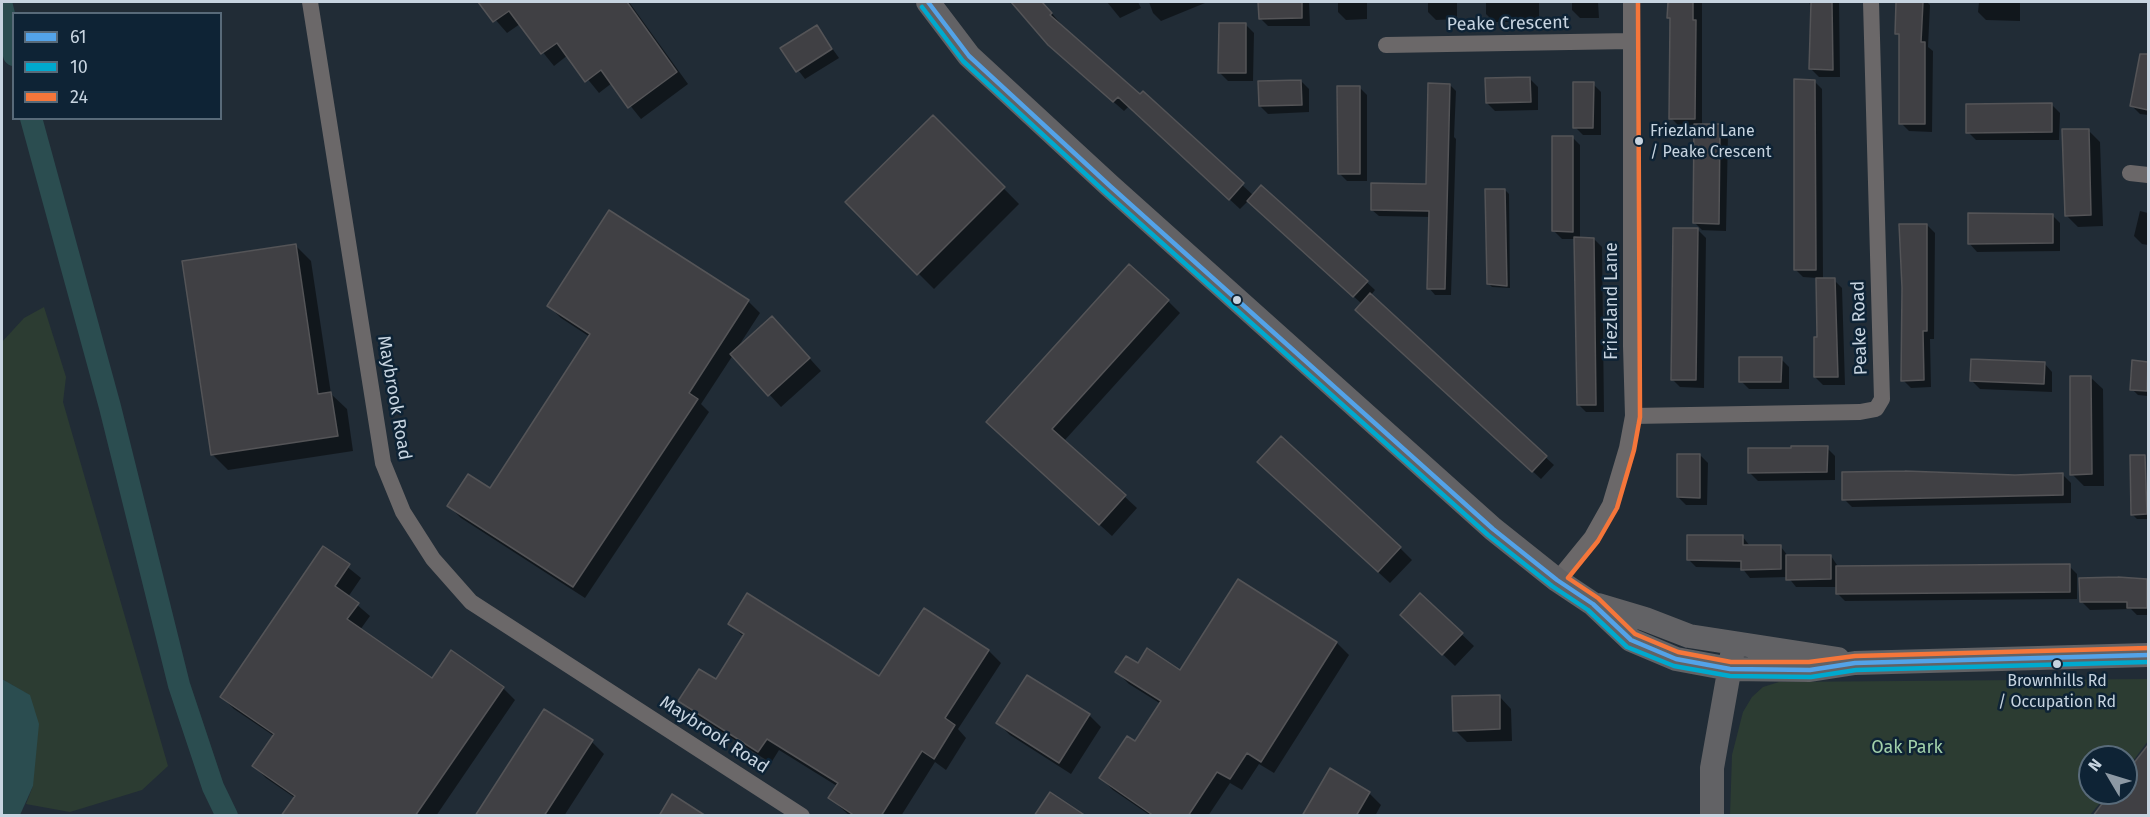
<!DOCTYPE html>
<style>
body{margin:0}
#map{position:relative;width:2150px;height:817px;overflow:hidden;background:#212c36;font-family:"Fira Sans",sans-serif}
canvas{display:block}
.frame{position:absolute;inset:0;border:3px solid #c7d4e0;pointer-events:none}
.legend{position:absolute;left:12px;top:12px;width:210px;height:108px;box-sizing:border-box;background:#0e2335;border:2px solid #586a79;margin:0;padding:8px 10px;list-style:none;font-size:18px;color:#c7d4e0}
.legend li{display:flex;align-items:center;gap:12px;height:30px}
.legend b{width:30px;border:2px solid #586a79}
.north{position:absolute;left:2078px;top:745px;width:60px;height:60px;box-sizing:border-box;background:#0e2335;border:2px solid #586a79;border-radius:50%;rotate:308deg;font-size:16px;font-weight:700;line-height:24px;text-align:center;color:#c7d4e0}
.north::after{content:'';display:block;margin:auto;width:21px;height:27px;background:#8d99a4;clip-path:polygon(50% 0,100% 100%,50% 72%,0 100%)}
</style>
<div id="map">
<canvas width="2150" height="817"></canvas>
<div class="frame"></div>
<ul class="legend">
<li><b style="height:8px;background:#53a3e8"></b>61</li>
<li><b style="height:8px;background:#00a9ce"></b>10</li>
<li><b style="height:8px;background:#f5763a"></b>24</li>
</ul>
<div class="north">N</div>
</div>
<script>
const ctx = document.querySelector('canvas').getContext('2d');
ctx.lineJoin = 'round';
function fill(path, color) { ctx.fillStyle = color; ctx.fill(path, 'evenodd'); }
const shape = rows => new Path2D(rows.map(r => 'M' + r).join(''));
function trace(path, color, width, dash) { ctx.strokeStyle = color; ctx.lineWidth = width; ctx.lineCap = dash ? 'butt' : 'round'; ctx.setLineDash(dash || []); ctx.stroke(path); }
function write(font, color, halo, rows, align = 'center') {
  ctx.font = font + ' "Fira Sans",sans-serif'; ctx.lineWidth = 5; ctx.setLineDash([]); ctx.textBaseline = 'middle'; ctx.strokeStyle = halo; ctx.fillStyle = color; for (const [text, x, y, turn = 0] of rows) {
    ctx.save(); ctx.translate(x, y); ctx.rotate((+turn || 0) * Math.PI / 180); ctx.textAlign = isNaN(turn) ? turn : align; if (halo) ctx.strokeText(text, 0, 0); ctx.fillText(text, 0, 0); ctx.restore();
  }
}
const green = shape([
 [44,307,66,377,63,402,168,766,142,790,70,812,26,804,33,786,29,695,2,679,2,342,24,318],
 [2148,679,2148,741,2126,770,2126,757,2090,757,2090,793,2108,793,2090,815,1730,816,1732,755,1743,712,1752,697,1763,687,1779,682]
]);
const water = shape([
 [2,679,30,695,39,724,33,786,20,815,2,815]
]);
const shadow = shape([
 [480,2,629,2,688,84,641,119,612,83,599,93,568,55,554,66,520,24,507,33],
 [1013,2,1042,2,1061,24,1059,26,1140,96,1143,93,1254,196,1340,257,1375,290,1370,296,1554,465,1541,479,1365,318,1362,304,1248,201,1240,209,1129,106,1124,111,1060,55],
 [1107,2,1138,2,1141,8,1120,18],
 [1149,2,1205,2,1205,3,1161,21,1153,13],
 [1260,2,1309,2,1310,26,1268,26,1260,18],
 [1338,2,1367,2,1367,19,1346,20,1338,12],
 [1428,2,1457,2,1457,19,1436,20,1428,12],
 [1486,2,1539,2,1539,22,1494,22,1486,14],
 [1572,2,1598,2,1599,18,1580,18,1572,10],
 [1670,2,1702,2,1702,125,1720,126,1728,134,1726,231,1698,230,1706,238,1704,388,1680,387,1672,379,1674,230,1702,230,1694,222,1696,127,1679,126,1671,118],
 [1809,2,1839,2,1840,77,1819,77,1811,69,1812,11],
 [1898,2,1927,2,1930,5,1928,47,1933,51,1932,132,1909,131,1901,123],
 [1979,2,2020,2,2020,21,1986,20,1978,12],
 [1246,25,1254,33,1253,81,1228,81,1220,73],
 [817,27,839,58,805,79,782,49],
 [1530,79,1538,87,1538,110,1495,111,1487,103],
 [1301,81,1309,89,1309,112,1268,114,1260,106],
 [1814,81,1822,89,1823,280,1834,280,1842,288,1845,385,1823,385,1815,377,1818,339,1817,278,1803,277,1795,269],
 [2136,82,2148,84,2148,115,2140,114,2132,106],
 [1593,84,1601,92,1601,135,1583,135,1575,127],
 [1450,85,1456,91,1454,137,1456,139,1451,295,1435,295,1429,288,1431,217,1379,216,1372,210,1428,185],
 [1359,87,1367,95,1367,181,1347,181,1339,173],
 [2052,105,2060,113,2059,140,1976,140,1968,132],
 [933,117,1019,204,934,289,847,202],
 [2088,130,2100,142,2103,226,2078,227,2066,215],
 [1572,137,1580,145,1580,239,1594,239,1602,247,1604,412,1586,412,1578,404,1575,239,1562,239,1554,231],
 [1505,190,1509,194,1510,288,1492,287,1488,283],
 [2140,211,2148,213,2148,245,2142,244,2134,236],
 [2052,215,2060,223,2060,251,1977,252,1969,243],
 [1927,225,1935,233,1934,339,1930,339,1931,387,1911,388,1903,380],
 [295,245,311,261,331,394,347,409,353,451,228,470,212,454],
 [748,301,760,313,738,347,784,330,821,371,781,407,733,355,701,404,709,412,585,598,461,518,449,506,491,490,590,337,561,318,549,306],
 [1168,301,1180,313,1064,441,1137,508,1112,536,1000,434],
 [1781,359,1789,367,1789,389,1749,389,1741,381],
 [2134,362,2148,363,2148,396,2138,395,2132,389],
 [2044,363,2052,372,2052,392,1980,389,1972,381],
 [2090,377,2103,389,2104,486,2084,486,2072,474],
 [1827,448,1835,456,1835,480,1758,481,1750,473],
 [1700,455,1708,463,1707,505,1686,505,1678,497],
 [1271,474,1400,548,1412,560,1390,583],
 [1844,474,2063,475,2071,483,2071,503,1852,507,1844,499],
 [2132,488,2148,488,2148,519,2137,519,2132,514],
 [1742,536,1750,546,1781,547,1788,556,1831,556,1839,568,2069,566,2077,574,2077,599,1845,601,1837,593,1837,587,1796,587,1788,577,1750,578,1742,568,1696,567,1688,559],
 [324,548,361,578,348,597,370,616,360,630,432,680,503,688,515,700,436,816,283,816,295,798,266,778,254,766,274,736,234,709,222,697],
 [2081,579,2148,581,2148,615,2137,615,2131,609,2090,610,2082,602],
 [1238,581,1337,643,1349,655,1274,773,1259,764,1242,790,1230,783,1208,816,1151,816,1113,790,1101,778,1136,744,1161,704,1129,684,1117,672,1138,665,1181,672],
 [1420,595,1474,646,1455,666,1402,615],
 [924,610,989,651,1001,663,958,729,966,738,946,770,935,762,901,816,850,816,830,798,837,786,779,750,771,763,692,713,680,701,716,681,744,637,730,624,879,678],
 [1499,696,1511,709,1512,741,1467,742,1455,730],
 [545,711,592,742,604,754,564,816,476,816],
 [1089,715,1101,727,1071,774,1010,735,998,723],
 [2148,747,2148,816,2095,816,2112,793,2126,793,2126,776],
 [1369,793,1381,805,1375,816,1304,815]
]);
const canal = shape([
 [2,6,14,55],
 [31,118,110,407,179,685,213,787,227,816]
]);
const building = shape([
 [478,2,627,2,677,72,628,108,601,70,585,82,557,43,541,54,509,11,493,22,478,2],
 [1011,2,1042,2,1052,13,1050,15,1140,94,1143,91,1244,183,1229,200,1118,97,1113,102,1048,45,1011,2],
 [1258,2,1302,2,1302,18,1259,19,1258,2],
 [1668,2,1693,2,1693,20,1696,20,1695,119,1669,119,1670,18,1667,18,1668,2],
 [1811,2,1832,2,1833,70,1809,69,1811,2],
 [1896,2,1923,2,1921,42,1925,42,1925,124,1899,124,1899,34,1895,34,1896,2],
 [1219,23,1246,23,1246,73,1218,73,1219,23],
 [817,25,832,49,796,72,780,48,817,25],
 [2140,54,2148,54,2148,110,2130,106,2140,54],
 [1530,77,1531,102,1486,103,1485,78,1530,77],
 [1794,79,1815,80,1816,270,1794,270,1794,79],
 [1301,80,1302,105,1259,106,1258,81,1301,80],
 [1573,82,1594,82,1593,128,1573,128,1573,82],
 [1428,83,1450,84,1445,289,1427,289,1429,211,1371,210,1371,183,1426,184,1428,83],
 [1337,86,1360,86,1360,174,1338,174,1337,86],
 [2052,103,2052,132,1966,133,1966,104,2052,103],
 [933,115,1005,187,917,275,845,202,933,115],
 [1694,124,1720,124,1719,224,1693,223,1694,124],
 [2062,129,2089,129,2091,215,2065,216,2062,129],
 [1552,136,1573,136,1573,232,1552,231,1552,136],
 [1261,185,1368,281,1353,297,1247,201,1261,185],
 [1485,189,1505,189,1507,286,1487,284,1485,189],
 [609,210,749,300,689,393,698,399,573,587,447,506,468,474,490,488,590,334,547,306,609,210],
 [1968,213,2053,214,2053,243,1968,244,1968,213],
 [1899,224,1927,224,1927,331,1923,331,1924,380,1901,381,1902,288,1899,224],
 [1673,228,1698,228,1696,380,1671,380,1673,228],
 [1574,237,1594,238,1596,405,1577,405,1574,237],
 [296,244,318,394,331,392,338,436,211,455,182,261,296,244],
 [1129,264,1169,300,1052,429,1126,495,1099,525,986,422,1129,264],
 [1816,278,1835,278,1838,377,1814,377,1814,337,1817,337,1816,278],
 [1370,293,1547,456,1532,472,1355,310,1370,293],
 [772,316,810,358,768,396,730,354,772,316],
 [1739,357,1782,357,1781,382,1739,382,1739,357],
 [1971,359,2045,362,2044,384,1970,381,1971,359],
 [2132,360,2148,362,2147,391,2130,390,2132,360],
 [2070,376,2091,376,2092,474,2070,475,2070,376],
 [1281,436,1401,547,1378,572,1257,462,1281,436],
 [1791,446,1828,446,1827,472,1748,473,1748,448,1791,448,1791,446],
 [1677,454,1700,454,1700,498,1677,497,1677,454],
 [2130,455,2145,455,2147,514,2131,515,2130,455],
 [1905,471,2015,475,2063,473,2063,495,1842,500,1842,472,1905,471],
 [1687,535,1743,535,1743,545,1781,545,1781,569,1741,570,1741,561,1687,560,1687,535],
 [323,546,350,564,335,586,359,603,347,619,432,678,451,650,504,687,415,816,281,816,295,796,252,766,274,734,220,697,323,546],
 [1786,555,1831,555,1831,579,1786,580,1786,555],
 [2070,564,2070,592,1836,594,1836,566,2070,564],
 [2118,577,2147,579,2147,608,2127,608,2127,602,2080,602,2079,578,2118,577],
 [1238,579,1337,642,1261,762,1247,753,1230,779,1217,772,1188,816,1154,816,1099,778,1127,736,1135,741,1161,701,1115,672,1126,656,1138,663,1147,648,1180,670,1238,579],
 [747,593,879,676,924,608,989,650,945,718,955,725,934,759,922,751,881,816,855,816,828,798,838,783,767,739,758,752,678,701,699,669,716,679,744,634,728,624,747,593],
 [1420,593,1463,633,1442,655,1400,615,1420,593],
 [1027,675,1090,714,1059,763,996,723,1027,675],
 [1500,695,1500,729,1453,731,1452,696,1500,695],
 [544,709,593,740,544,816,475,816,544,709],
 [2148,745,2148,816,2093,816,2110,793,2126,793,2126,773,2148,745],
 [1330,768,1370,792,1356,816,1302,816,1330,768],
 [1050,792,1086,816,1034,816,1050,792],
 [672,794,706,816,659,816,672,794]
]);
const street = shape([
 [310,2,383,463,403,512,433,559,471,602,802,816],
 [1386,45,1631,41],
 [2130,173,2148,175],
 [1633,416,1860,412,1876,409,1882,399,1871,2],
 [1557,580,1592,537,1610,505,1627,448,1633,416,1631,346,1631,2]
]);
const secondary = shape([
 [928,2,969,56,1110,186,1493,529,1557,580,1593,604,1631,640,1676,659,1730,669,1810,670,1855,663,2148,655],
 [1598,605,1645,619,1689,636,1838,659],
 [1712,816,1712,768,1732,655]
]);
const bus1 = shape([
 [928,2,969,56,1110,186,1493,529,1557,580,1593,604,1631,640,1676,659,1730,669,1810,670,1855,663,2148,655]
]);
const bus2 = shape([
 [922,7,963,61,1105,192,1488,535,1552,586,1588,610,1627,647,1674,666,1730,676,1811,677,1856,670,2148,662]
]);
const bus3 = shape([
 [1638,2,1640,417,1634,450,1617,508,1598,541,1568,578,1598,598,1635,634,1678,652,1731,662,1809,662,1855,656,2148,648]
]);
const markers = [
 [1639,141,5,"#c7d4e0"],
 [1237,300,5,"#c7d4e0"],
 [2057,664,5,"#c7d4e0"]
];
const busNames = [
 ["Friezland Lane",1650,132],
 ["/ Peake Crescent",1650,153],
 ["Brownhills Rd",2057,682,"center"],
 ["/ Occupation Rd",2057,703,"center"]
];
const streetNames = [
 ["Peake Crescent",1508,24,-1],
 ["Friezland Lane",1612,301,-90],
 ["Peake Road",1860,328,-92],
 ["Maybrook Road",394,398,80],
 ["Maybrook Road",714,735,33]
];
const parkNames = [
 ["Oak Park",1907,748]
];
fill(green, '#2c3c32');
fill(water, '#2b4d50');
fill(shadow, '#0007');
trace(canal, '#2b4d50', 22);
fill(building, '#404044');
trace(building, '#545457', 1.5);
trace(street, '#6b6869', 16);
trace(secondary, '#626265', 24);
trace(bus1, '#53a3e8', 4.5);
trace(bus2, '#00a9ce', 4.5);
trace(bus3, '#f5763a', 4.5);
for (const [x, y, r, color] of markers) { const dot = new Path2D(); dot.arc(x, y, r, 0, 2 * Math.PI); ctx.fillStyle = color; ctx.fill(dot); trace(dot, '#0e2335', 2); }
write('16px', '#c7d4e0', '#0e2335', busNames, 'left');
write('18px', '#c7d4e0', '#0e2335', streetNames);
write('18px', '#a1d0aa', '#0e2335', parkNames);
</script>
